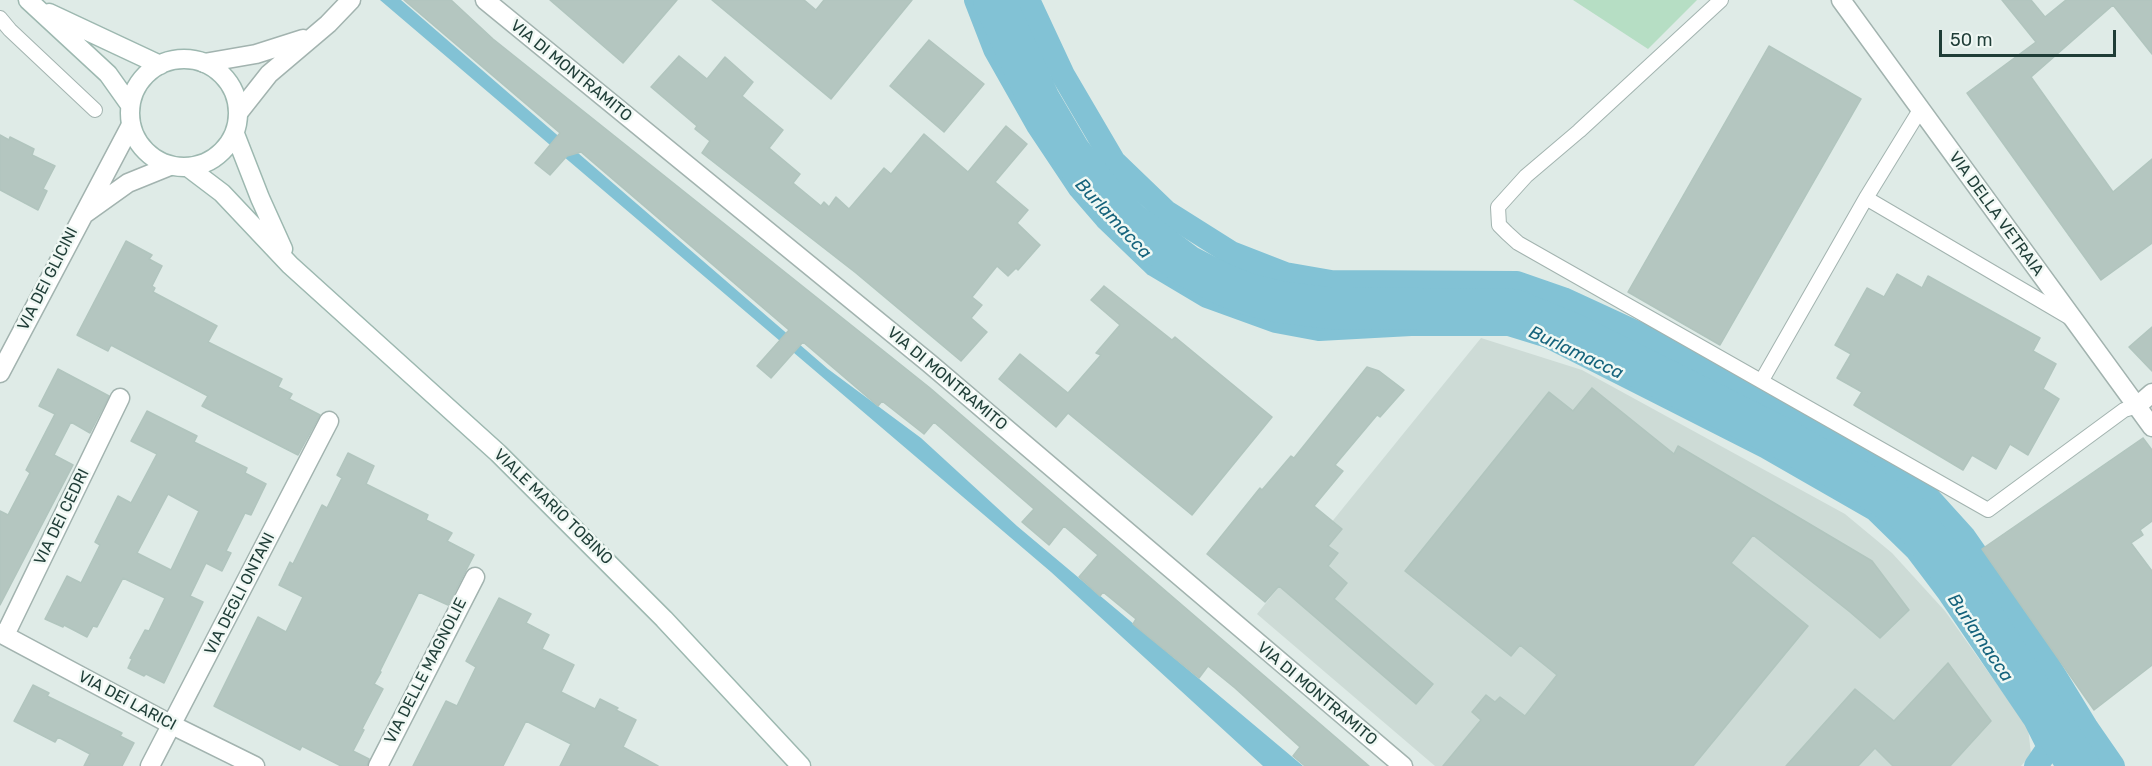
<!DOCTYPE html>
<style>
body{margin:0}
#map{position:relative;width:2152px;height:766px;overflow:hidden;background:#dfebe7;font-family:Rubik,sans-serif}
canvas{display:block}
.scale{position:absolute;left:1939px;top:30px;width:177px;height:27px;box-sizing:border-box;border:3px solid #1f3d37;border-top:0;padding-left:8px;font-size:18px;line-height:21px;white-space:nowrap;color:#1f3d37;-webkit-text-stroke:4px #f0f8f4;paint-order:stroke}
</style>
<div id="map">
<canvas width="2152" height="766"></canvas>
<div class="scale">50 m</div>
</div>
<script>
const ctx = document.querySelector('canvas').getContext('2d');
ctx.lineJoin = 'round';
function fill(path, color) { ctx.fillStyle = color; ctx.fill(path, 'evenodd'); }
const shape = rows => new Path2D(rows.map(r => 'M' + r).join(''));
function trace(path, color, width, dash) { ctx.strokeStyle = color; ctx.lineWidth = width; ctx.lineCap = dash ? 'butt' : 'round'; ctx.setLineDash(dash || []); ctx.stroke(path); }
function write(font, color, halo, rows, align = 'center') {
  ctx.font = font + ' Rubik,sans-serif'; ctx.lineWidth = 5; ctx.setLineDash([]); ctx.textBaseline = 'middle'; ctx.strokeStyle = halo; ctx.fillStyle = color; for (const [text, x, y, turn = 0] of rows) {
    ctx.save(); ctx.translate(x, y); ctx.rotate((+turn || 0) * Math.PI / 180); ctx.textAlign = isNaN(turn) ? turn : align; if (halo) ctx.strokeText(text, 0, 0); ctx.fillText(text, 0, 0); ctx.restore();
  }
}
const built = shape([
 [1481,338,1582,370,1845,514,1892,553,1945,611,2028,728,2031,754,2021,766,1435,766,1257,614]
]);
const green = shape([
 [1573,0,1697,0,1648,49]
]);
const water = shape([
 [380,0,401,0,828,369,921,438,1017,526,1303,766,1263,766,1051,572]
]);
const canal = shape([
 [976,0,995,49,1038,125,1080,188,1106,218,1155,265,1207,296,1276,321,1319,329,1411,324,1509,324,1548,336,1767,447,1875,509,1917,550,1948,591,2035,719,2049,747,2036,766],
 [1028,0,1063,75,1114,162,1166,212,1231,253,1285,274,1331,282,1517,283,1563,299,1717,370,1888,467,1926,495,1964,537,2012,606,2086,727,2113,766]
]);
const river = shape([
 [994,0,1039,100,1070,153,1102,194,1130,223,1187,266,1218,282,1247,294,1280,302,1329,308,1514,310,1575,335,1780,437,1862,483,1906,511,1958,579,2079,766]
]);
const building = shape([
 [404,0,451,0,493,39,930,388,1369,766,1305,766,1293,756,1300,747,1235,688,1208,666,1199,678,1133,624,1136,619,1103,592,1100,596,1079,577,1098,555,1064,526,1049,545,1022,522,1034,509,934,422,924,434,882,401,878,406,803,342,771,378,757,366,789,330,581,152,567,156,550,175,535,163,560,133,404,0],
 [550,0,677,0,623,63,550,0],
 [712,0,804,0,816,10,824,0,912,0,831,99,712,0],
 [2002,0,2031,0,2045,17,2066,0,2152,0,2152,54,2113,5,2031,77,2113,192,2152,159,2152,243,2101,280,1967,93,2036,42,2002,0],
 [929,40,984,84,944,132,890,86,929,40],
 [1769,46,1861,99,1720,345,1628,292,1769,46],
 [679,56,707,79,725,57,753,82,742,96,783,130,769,148,800,174,793,183,821,206,824,202,829,207,836,197,849,209,884,168,891,174,924,134,968,172,1006,126,1027,144,995,182,1028,210,1017,223,1040,245,1018,270,1016,268,1008,276,997,266,972,297,982,305,971,318,987,332,961,361,856,273,702,153,710,141,695,129,697,126,651,87,679,56],
 [0,135,9,140,10,137,34,149,32,155,55,166,43,189,47,191,38,210,0,190,0,135],
 [126,241,152,255,149,259,162,266,152,286,155,288,153,292,217,326,208,342,282,379,278,387,292,394,289,399,320,415,298,455,202,406,208,396,111,345,108,351,77,335,126,241],
 [1897,274,1922,288,1928,276,2040,338,2033,351,2056,364,2043,389,2059,399,2028,455,2010,444,1996,469,1972,455,1963,470,1854,405,1862,392,1837,378,1851,354,1835,345,1867,288,1884,297,1897,274],
 [1104,286,1172,340,1175,337,1272,417,1192,515,1068,413,1056,427,999,379,1020,354,1068,393,1101,355,1096,353,1120,325,1091,300,1104,286],
 [2152,327,2152,371,2129,347,2152,327],
 [1367,367,1379,371,1404,390,1380,417,1377,415,1335,465,1343,471,1314,506,1342,529,1328,546,1338,553,1328,566,1347,583,1334,599,1433,684,1416,704,1279,586,1265,602,1207,554,1260,488,1262,490,1291,456,1294,458,1367,367],
 [58,369,109,396,90,433,71,422,54,455,73,465,0,605,0,511,8,515,30,473,26,470,55,414,39,406,58,369],
 [1592,388,1674,454,1678,446,1872,561,1909,610,1880,638,1850,612,1753,535,1731,563,1808,626,1693,766,1443,766,1481,720,1472,712,1486,695,1495,702,1500,697,1525,716,1557,675,1520,645,1511,656,1405,571,1549,392,1573,411,1592,388],
 [147,411,197,436,194,442,247,468,245,473,266,484,251,515,245,513,226,551,231,553,222,571,206,563,190,596,203,602,164,683,146,674,144,676,128,668,132,659,130,658,145,630,149,631,165,598,123,578,97,627,93,626,87,637,64,625,63,627,45,619,67,576,81,583,100,545,95,542,118,496,131,503,157,454,131,441,147,411],
 [168,494,199,511,171,570,137,553,168,494],
 [2143,438,2152,450,2152,521,2140,530,2143,535,2131,543,2152,571,2152,665,2094,710,1982,549,2143,438],
 [348,453,374,466,366,484,428,515,426,520,452,533,447,541,474,555,448,605,419,592,380,671,381,672,374,684,383,689,362,729,364,730,353,751,369,759,367,766,341,766,302,746,300,750,214,706,258,617,286,632,303,597,279,585,290,562,293,564,322,505,327,508,342,478,337,475,348,453],
 [499,598,531,614,526,623,549,635,542,649,574,665,561,692,595,709,600,699,618,708,616,710,636,720,623,747,658,766,560,766,571,744,526,721,503,766,413,766,446,701,457,706,476,667,466,661,499,598],
 [1948,663,1991,721,1950,766,1893,766,1875,748,1858,766,1786,766,1855,689,1894,721,1948,663],
 [33,685,49,693,47,696,122,733,120,736,134,743,122,766,84,766,90,754,58,737,55,742,14,721,33,685]
]);
const service = shape([
 [1721,0,1579,131,1526,176,1498,207,1499,225,1507,233,1518,243,1988,510,2124,410,2137,406],
 [0,18,10,30,95,110],
 [1866,198,2072,319],
 [1762,380,1866,198,1920,110]
]);
const minor = shape([
 [485,0,929,363,1403,766],
 [1841,0,2152,427],
 [204,63,256,54,303,39],
 [239,112,269,74,328,24,351,0],
 [86,213,128,183,170,166],
 [0,373,131,125],
 [2137,406,2152,393],
 [0,633,172,725,255,766],
 [5,635,120,398],
 [150,766,329,421],
 [378,766,475,577]
]);
const secondary = shape([
 [28,0,108,74,130,105],
 [49,13,160,65],
 '130 113a54 54 0 1 1 108 0a54 54 0 1 1-108 0Z',
 [235,134,260,198,283,249],
 [189,168,222,193,290,265,498,453,664,619,801,766]
]);
const streetNames = [
 ["VIA DI MONTRAMITO",571,71,39],
 ["VIA DELLA VETRAIA",1996,214,54],
 ["VIA DEI GLICINI",48,279,-63],
 ["VIA DI MONTRAMITO",947,379,40],
 ["VIALE MARIO TOBINO",553,507,44],
 ["VIA DEI CEDRI",62,517,-64],
 ["VIA DEGLI ONTANI",240,594,-63],
 ["VIA DELLE MAGNOLIE",426,671,-63],
 ["VIA DI MONTRAMITO",1317,694,40],
 ["VIA DEI LARICI",127,701,28]
];
const waterNames = [
 ["Burlamacca",1113,219,47],
 ["Burlamacca",1576,353,25],
 ["Burlamacca",1980,638,56]
];
fill(built, '#cddbd6');
fill(green, '#b6dec4');
fill(water, '#82c2d5');
trace(canal, '#82c2d5', 24);
trace(river, '#82c2d5', 42);
fill(building, '#b4c6c0');
trace(building, '#b1c5be', 1.5);
trace(service, '#a2b3af', 16);
trace(minor, '#a2b3af', 21);
trace(secondary, '#9db8b0', 21);
trace(service, '#fff', 14);
trace(minor, '#fff', 18);
trace(secondary, '#fff', 18);
write('16px', '#1f3d37', '#f0f8f4', streetNames);
write('italic 18px', '#15637c', '#f0f8f4', waterNames);
</script>
